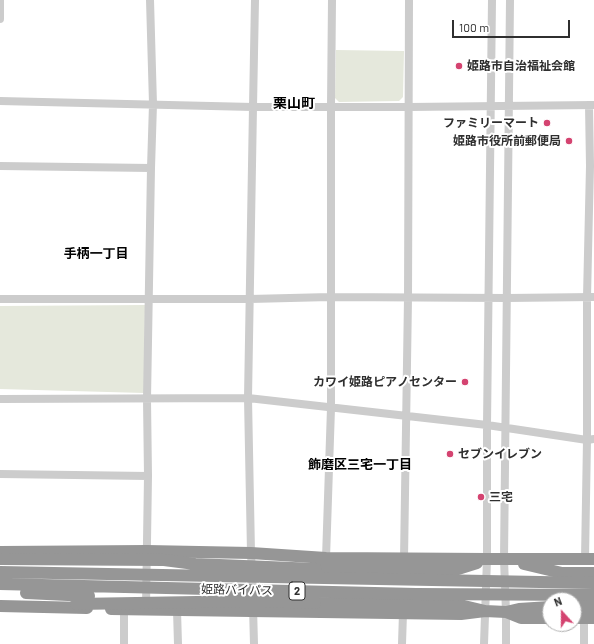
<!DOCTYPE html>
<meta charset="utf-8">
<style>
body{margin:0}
#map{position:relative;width:594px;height:644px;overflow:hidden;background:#fff;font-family:Barlow,sans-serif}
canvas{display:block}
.north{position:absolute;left:542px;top:592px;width:40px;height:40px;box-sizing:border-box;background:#fff;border:1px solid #acacac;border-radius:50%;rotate:339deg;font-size:11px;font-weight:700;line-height:16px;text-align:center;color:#2f2f2f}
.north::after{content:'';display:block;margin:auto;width:14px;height:18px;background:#d44370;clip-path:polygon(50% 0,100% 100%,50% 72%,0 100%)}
.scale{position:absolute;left:452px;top:20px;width:118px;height:18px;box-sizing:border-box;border:2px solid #2f2f2f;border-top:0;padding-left:5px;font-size:12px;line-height:14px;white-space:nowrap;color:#2f2f2f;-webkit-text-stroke:3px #fff;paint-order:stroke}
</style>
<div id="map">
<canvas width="594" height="644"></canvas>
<div class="north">N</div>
<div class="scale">100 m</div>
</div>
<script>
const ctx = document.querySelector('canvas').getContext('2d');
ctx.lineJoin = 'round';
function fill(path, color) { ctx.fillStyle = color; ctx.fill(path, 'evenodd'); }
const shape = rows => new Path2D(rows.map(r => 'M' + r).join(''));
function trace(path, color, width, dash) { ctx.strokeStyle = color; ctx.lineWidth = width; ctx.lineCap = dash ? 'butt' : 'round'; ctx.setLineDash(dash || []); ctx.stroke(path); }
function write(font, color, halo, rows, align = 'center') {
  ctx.font = font + ' Barlow,"Noto Sans JP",sans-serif'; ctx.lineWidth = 4; ctx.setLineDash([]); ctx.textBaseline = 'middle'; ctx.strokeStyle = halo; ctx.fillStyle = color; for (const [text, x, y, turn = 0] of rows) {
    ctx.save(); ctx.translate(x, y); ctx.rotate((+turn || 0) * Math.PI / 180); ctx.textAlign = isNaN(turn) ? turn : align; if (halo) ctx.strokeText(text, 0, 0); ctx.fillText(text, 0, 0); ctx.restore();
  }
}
const green = shape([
 [336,50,404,51,403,97,399,101,339,102,335,98],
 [145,305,144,393,0,389,0,306]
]);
const minor = shape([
 [0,19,0,0],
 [0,101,253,107,409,107,594,105],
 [0,166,151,168],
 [0,299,250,299,330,297,507,298,594,297],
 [0,399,248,398,487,425,587,440,594,439],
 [0,474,148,476],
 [326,558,331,408,331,106,332,0],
 [404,559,408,298,409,0],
 [585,559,587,440,587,297,590,166,589,105],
 [253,595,251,553,248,398,253,107,255,0],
 [146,607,148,476,147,399,151,168,153,104,150,0],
 [253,607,254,644],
 [177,610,178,644],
 [124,644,124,609],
 [402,644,403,613],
 [484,644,487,559,487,425,492,0],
 [506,644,506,612,504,559,510,0],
 [584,644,584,618]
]);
const highway = shape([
 [0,552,147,551,251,553,326,558,487,559,594,559],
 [524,564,562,573,594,573],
 [316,569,458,569,477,563],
 [315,603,460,605,485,611,506,612,521,618,550,618],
 [0,606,87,608],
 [574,606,594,606],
 [111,609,461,614,485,611],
 [506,612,519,609,550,607],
 [574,618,594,618]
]);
const highwayBridge = shape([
 [0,559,164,560,195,564,316,569],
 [0,572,594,583],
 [0,584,416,594,594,595],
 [26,593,89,596],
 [76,604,258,601,315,603]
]);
const markers = [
 [459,66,4,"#d44370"],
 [547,123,4,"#d44370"],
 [569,141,4,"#d44370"],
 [465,382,4,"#d44370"],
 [450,454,4,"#d44370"],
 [481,497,4,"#d44370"]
];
const shields = [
 [297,591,16]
];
const shieldNames = [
 ["2",297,591]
];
const poiNames = [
 ["姫路市自治福祉会館",467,66],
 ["ファミリーマート",539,123,"right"],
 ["姫路市役所前郵便局",561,141,"right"],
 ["カワイ姫路ピアノセンター",457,382,"right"],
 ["セブンイレブン",458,454],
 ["三宅",489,497]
];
const streetNames = [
 ["姫路バイパス",237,590,1]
];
const neighbourhoodNames = [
 ["手柄一丁目",96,254],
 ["飾磨区三宅一丁目",360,465]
];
const quarterNames = [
 ["栗山町",294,103]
];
fill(green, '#e5e8dc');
trace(minor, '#ccc', 8);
trace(highway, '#969696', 12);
trace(highwayBridge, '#969696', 12);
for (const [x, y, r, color] of markers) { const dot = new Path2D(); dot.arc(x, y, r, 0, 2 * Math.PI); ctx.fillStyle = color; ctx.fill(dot); trace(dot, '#fff', 1.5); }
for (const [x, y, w] of shields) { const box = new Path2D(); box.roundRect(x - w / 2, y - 9, w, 18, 3); ctx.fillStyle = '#fff'; ctx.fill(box); trace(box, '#2f2f2f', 1); }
write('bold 11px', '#2f2f2f', null, shieldNames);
write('bold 12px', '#2f2f2f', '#fff', poiNames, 'left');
write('12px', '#2f2f2f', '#fff', streetNames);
write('bold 13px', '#000', '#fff', neighbourhoodNames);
write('bold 14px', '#000', '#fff', quarterNames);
</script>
